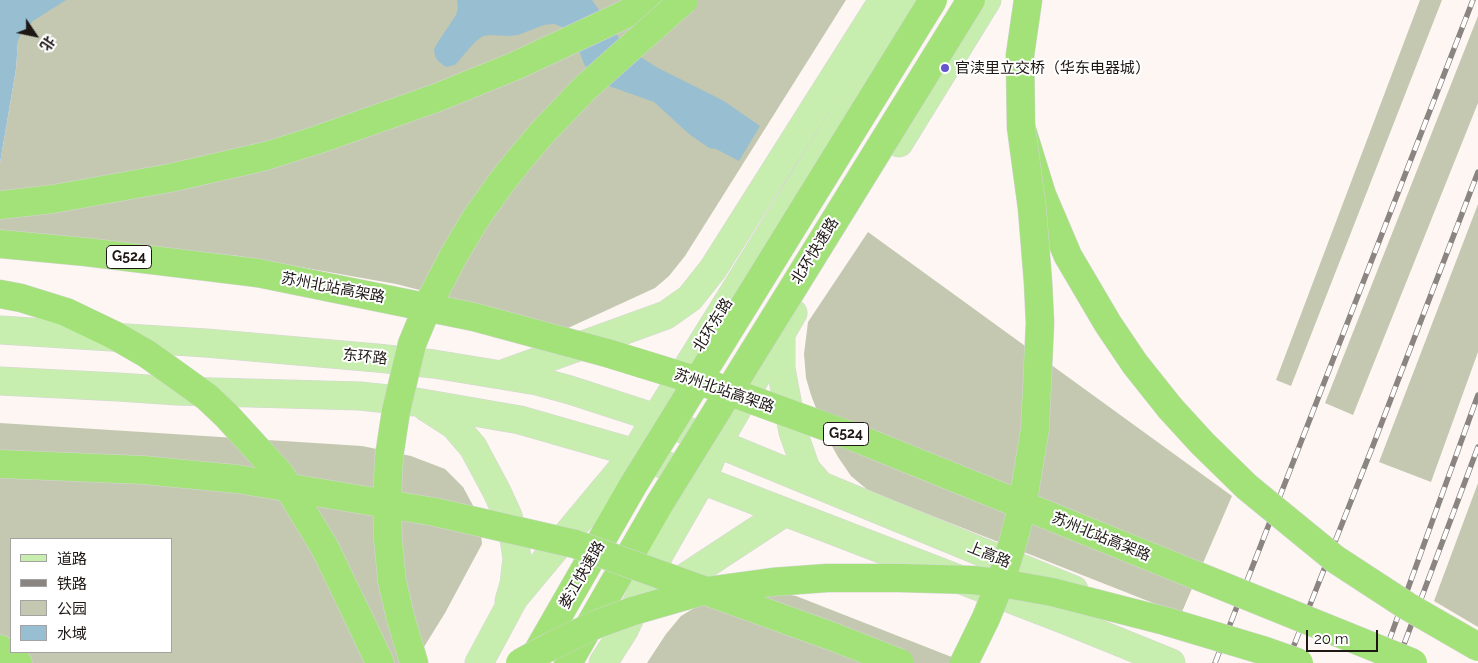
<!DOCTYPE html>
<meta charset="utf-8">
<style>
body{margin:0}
#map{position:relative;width:1478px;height:663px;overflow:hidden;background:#fdf6f2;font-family:Raleway,"Noto Sans SC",sans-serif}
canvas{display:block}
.legend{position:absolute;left:10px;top:538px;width:162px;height:115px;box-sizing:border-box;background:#fff;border:1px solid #a5a3a1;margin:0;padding:6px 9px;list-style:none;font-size:15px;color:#1e1815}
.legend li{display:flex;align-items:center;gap:10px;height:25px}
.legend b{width:25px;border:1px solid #a5a3a1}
.north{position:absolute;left:10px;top:10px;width:50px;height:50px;-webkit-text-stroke:4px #fff;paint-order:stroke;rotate:124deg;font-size:14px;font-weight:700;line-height:20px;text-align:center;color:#1e1815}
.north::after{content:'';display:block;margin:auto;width:18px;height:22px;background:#1e1815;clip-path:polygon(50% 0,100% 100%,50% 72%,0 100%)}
.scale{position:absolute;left:1306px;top:630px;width:72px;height:22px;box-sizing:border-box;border:2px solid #1e1815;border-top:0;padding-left:6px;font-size:15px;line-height:18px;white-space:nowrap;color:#1e1815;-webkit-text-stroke:4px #fff;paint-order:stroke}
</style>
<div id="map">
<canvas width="1478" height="663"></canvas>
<ul class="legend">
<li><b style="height:6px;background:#c7eeaf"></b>道路</li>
<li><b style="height:6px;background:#8b8581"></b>铁路</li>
<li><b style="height:14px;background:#c5c8b1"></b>公园</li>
<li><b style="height:14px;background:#98bed2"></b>水域</li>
</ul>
<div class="north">北</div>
<div class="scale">20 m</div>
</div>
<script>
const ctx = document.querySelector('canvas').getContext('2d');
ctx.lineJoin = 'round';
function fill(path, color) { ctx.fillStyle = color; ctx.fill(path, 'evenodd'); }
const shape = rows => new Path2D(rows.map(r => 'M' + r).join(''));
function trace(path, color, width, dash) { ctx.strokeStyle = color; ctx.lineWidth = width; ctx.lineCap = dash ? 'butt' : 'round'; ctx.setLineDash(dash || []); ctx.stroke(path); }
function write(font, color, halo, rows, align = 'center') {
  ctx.font = font + ' Raleway,"Noto Sans SC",sans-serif'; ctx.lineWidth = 4; ctx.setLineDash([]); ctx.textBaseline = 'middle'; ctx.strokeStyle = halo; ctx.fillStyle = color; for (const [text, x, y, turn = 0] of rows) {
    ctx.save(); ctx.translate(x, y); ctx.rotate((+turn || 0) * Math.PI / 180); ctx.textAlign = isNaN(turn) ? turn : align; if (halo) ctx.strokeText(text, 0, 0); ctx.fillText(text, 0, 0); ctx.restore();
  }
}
const green = shape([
 [21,0,846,0,685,256,669,276,655,288,568,328,396,284,238,256,0,231,0,163,16,69],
 [1420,0,1442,0,1291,386,1276,380],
 [1478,16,1478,103,1353,415,1325,403],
 [1478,204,1478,352,1431,482,1379,462],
 [868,232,1232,496,1181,614,869,491,851,476,838,457,827,437,811,395,806,378,804,354,808,322],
 [0,423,362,446,411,456,445,469,463,487,477,513,480,525,482,544,445,613,414,663,0,663],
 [11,539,171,539,171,652,11,652],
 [1478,483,1478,627,1434,601],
 [776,592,796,596,967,663,647,663,666,634,681,616,699,605]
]);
const water = shape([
 [0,0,66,0,33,21,21,34,18,41,16,69,0,163],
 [457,0,592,0,619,38,636,54,658,68,724,101,760,126,739,161,716,149,709,148,689,134,654,102,606,85,588,70,584,64,576,42,568,31,562,27,554,24,544,25,518,35,508,36,491,35,483,36,475,42,455,65,446,67,438,61,435,56,434,50,436,45,456,15,458,8]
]);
const primary = shape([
 [899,143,987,0],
 [0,330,206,343,377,358,434,364,537,381,570,390,656,418,1074,590],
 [781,334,781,369,793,432,806,469,821,486],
 [503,374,666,315,690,298,713,269,883,0],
 [0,381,118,387,177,391,360,396,416,402,520,420,635,453,702,480,1065,620,1171,663],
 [426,407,454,425,473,447,497,492,508,516,514,539,517,558,514,584,509,601],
 [663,592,785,512],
 [479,663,514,598,635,453,656,418,915,0],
 [603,663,624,630,660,553,702,480,717,444,793,313]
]);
const highway = shape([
 [1028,0,1020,55,1021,127,1042,195,1068,256,1108,324,1135,364,1170,408],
 [0,205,53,199,170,178,266,156,317,140,436,98,515,66,624,15,652,0],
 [0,244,86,252,258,273],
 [0,294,21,298,66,312,114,335],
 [400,616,414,663],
 [362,625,380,663],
 [0,649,18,663],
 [531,663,632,487],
 [568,663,660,503]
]);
const rail = shape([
 [1215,663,1473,0],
 [1287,663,1374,443,1478,172],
 [1381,663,1478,395],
 [1397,663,1478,447]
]);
const highwayBridge = shape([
 [258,273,474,317,607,353,714,386,854,437,1413,663],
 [114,335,147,354,207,397,226,415,280,474,325,548,362,625],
 [1170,408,1202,443,1247,487,1335,559,1407,606,1478,647],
 [0,464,143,470,237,479,435,512,575,544,831,636,900,663],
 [632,487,933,0],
 [660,503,971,0],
 [400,616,392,581,388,540,387,501,389,457,396,411,412,344,429,303,454,255,476,218,501,183,520,159,542,133,585,88,684,0],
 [520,663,551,646,597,624,633,611,699,592,772,582,827,578,900,578,972,580,1007,584,1052,592,1165,621,1265,651,1299,663],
 [964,663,986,618,1001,581,1013,542,1022,507,1035,429,1040,323,1038,282,1032,208,1021,127]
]);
const markers = [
 [945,68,5,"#6556cf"]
];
const shields = [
 [129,257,45],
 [846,434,45]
];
const shieldNames = [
 ["G524",129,257],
 ["G524",846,434]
];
const poiNames = [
 ["官渎里立交桥（华东电器城）",955,68]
];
const streetNames = [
 ["北环快速路",815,251,-58],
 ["苏州北站高架路",333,288,11],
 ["北环东路",713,325,-58],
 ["东环路",365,357,6],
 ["苏州北站高架路",724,391,19],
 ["苏州北站高架路",1101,537,22],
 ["上高路",989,555,22],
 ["娄江快速路",582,575,-60]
];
fill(green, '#c5c8b1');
fill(water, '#98bed2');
trace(primary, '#d6d5d5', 29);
trace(highway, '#d6d5d5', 29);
trace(primary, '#c7eeaf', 28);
trace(highway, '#a2e279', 28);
trace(rail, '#8b8581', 5.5);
trace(rail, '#fff', 4, [11]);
trace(highwayBridge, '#d6d5d5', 29, []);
trace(highwayBridge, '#a2e279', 28);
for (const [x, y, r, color] of markers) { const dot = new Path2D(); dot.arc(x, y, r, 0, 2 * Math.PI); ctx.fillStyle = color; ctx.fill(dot); trace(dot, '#fff', 2); }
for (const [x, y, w] of shields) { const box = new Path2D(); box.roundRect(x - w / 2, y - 11.5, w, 23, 4); ctx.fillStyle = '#fff'; ctx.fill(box); trace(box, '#1e1815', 1); }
write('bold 14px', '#1e1815', null, shieldNames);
write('15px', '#1e1815', '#fff', poiNames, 'left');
write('15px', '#1e1815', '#fff', streetNames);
</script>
